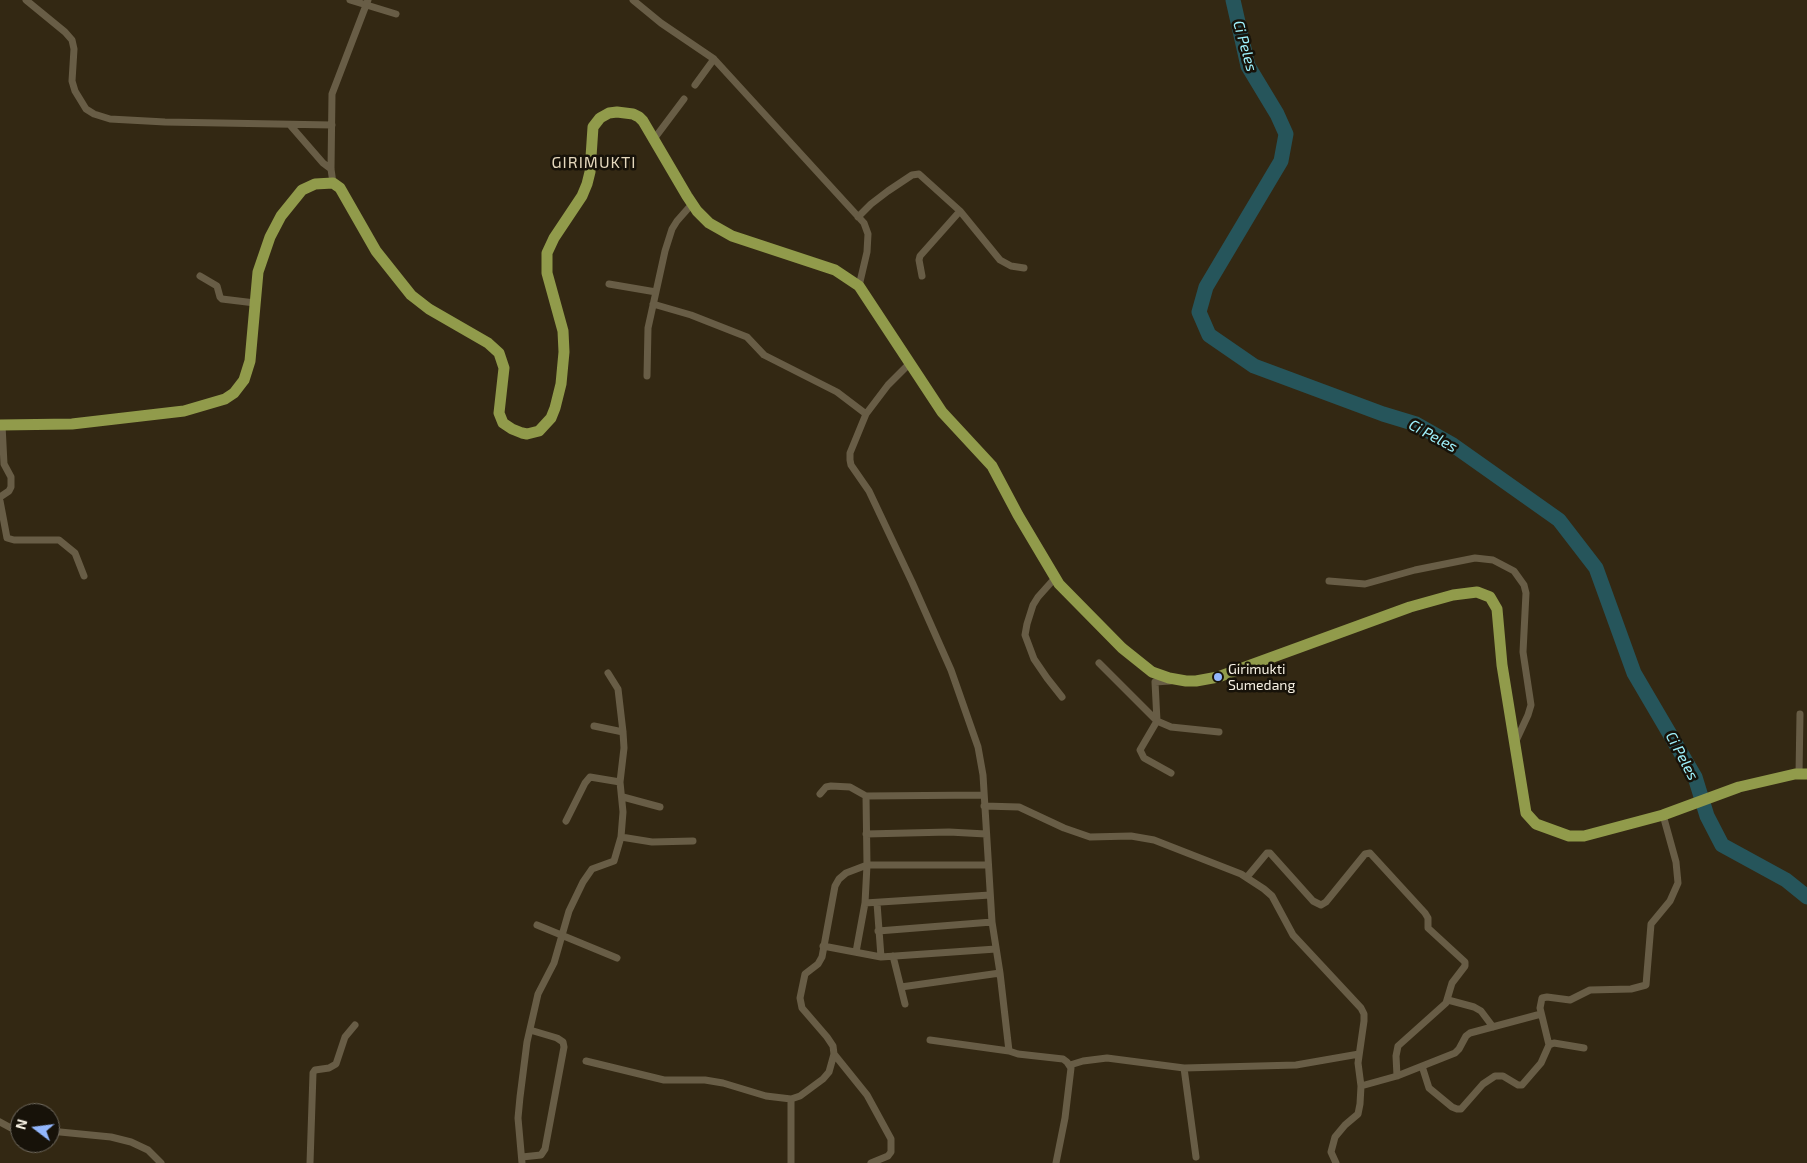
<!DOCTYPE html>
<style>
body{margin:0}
#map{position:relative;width:1807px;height:1163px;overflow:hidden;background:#332813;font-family:"Exo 2",sans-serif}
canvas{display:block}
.north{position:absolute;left:10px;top:1103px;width:50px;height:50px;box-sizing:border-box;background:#171209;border:1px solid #716b60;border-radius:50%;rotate:285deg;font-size:14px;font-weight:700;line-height:20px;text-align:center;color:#f7f1e3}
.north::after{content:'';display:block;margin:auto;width:18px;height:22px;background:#93b7fd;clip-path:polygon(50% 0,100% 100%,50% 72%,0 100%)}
</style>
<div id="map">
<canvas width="1807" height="1163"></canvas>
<div class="north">N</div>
</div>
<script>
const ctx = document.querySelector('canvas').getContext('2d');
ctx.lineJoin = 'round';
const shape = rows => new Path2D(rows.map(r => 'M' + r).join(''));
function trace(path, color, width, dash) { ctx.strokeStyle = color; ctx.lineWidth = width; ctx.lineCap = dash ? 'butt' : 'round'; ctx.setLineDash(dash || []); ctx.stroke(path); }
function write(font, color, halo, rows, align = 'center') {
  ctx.font = font + ' "Exo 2",sans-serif'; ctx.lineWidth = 5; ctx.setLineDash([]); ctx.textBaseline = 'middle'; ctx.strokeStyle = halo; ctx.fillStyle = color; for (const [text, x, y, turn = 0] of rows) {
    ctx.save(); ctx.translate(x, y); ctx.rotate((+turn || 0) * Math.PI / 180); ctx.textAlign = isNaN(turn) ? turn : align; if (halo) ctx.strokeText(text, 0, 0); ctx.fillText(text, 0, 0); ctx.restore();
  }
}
const river = shape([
 [1233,0,1248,66,1277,114,1286,134,1281,161,1206,287,1199,312,1209,335,1254,366,1383,414,1416,424,1453,445,1559,520,1596,568,1634,673,1695,777,1707,816,1722,845,1786,880,1807,897]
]);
const minor = shape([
 [26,0,65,32,72,40,74,49,72,81,75,91,86,109,94,114,110,119,165,122,332,125],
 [350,0,396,14],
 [633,0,661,23,714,59,864,223,868,234,867,252,859,286],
 [695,85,714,59],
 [290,125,323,163,331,169],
 [654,139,684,99],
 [333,183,331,169,332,94,368,0],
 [858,217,871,204,888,191,912,175,919,174,960,211,1000,260,1011,266,1024,268],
 [200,276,217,286,220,297,222,299,255,303],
 [922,276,919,260,920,256,960,211],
 [609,284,656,292],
 [653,304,691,315,747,337,764,355,837,392,866,414],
 [909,364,888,385,866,414,850,453,850,460,851,465,869,491,912,582,951,670,978,747,983,775,992,922,1000,973,1009,1051,1018,1054,1063,1059,1067,1062,1071,1068,1065,1118,1056,1163],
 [647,376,648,328,665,251,672,229,677,221,692,204],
 [0,497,9,491,11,487,11,477,4,464,2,425],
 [0,501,7,538,14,540,59,540,75,553,84,576],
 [1055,578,1038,597,1033,605,1027,624,1025,635,1034,659,1047,678,1062,697],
 [1329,581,1365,584,1415,570,1475,558,1493,560,1514,571,1524,585,1526,593,1523,652,1531,705,1528,715,1515,743],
 [1099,663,1157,721,1171,727,1219,732],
 [1170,681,1155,682,1157,721,1140,750,1144,758,1171,773],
 [594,726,623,732],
 [1799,774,1800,714],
 [820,794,826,787,831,786,850,787,866,796,984,795],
 [866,796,867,865,865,903,990,895],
 [623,797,660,807],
 [984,806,1019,807,1064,828,1090,837,1131,836,1154,840,1241,874,1264,889,1272,896,1293,935,1361,1008,1364,1014,1364,1021,1358,1063,1361,1086,1360,1104,1358,1114,1345,1125,1335,1137,1331,1152,1336,1163],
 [566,821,585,783,590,777,620,782],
 [866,834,949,832,986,834],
 [621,837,652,842,693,841],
 [1247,877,1267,853,1270,853,1313,901,1321,905,1326,902,1365,854,1370,853,1425,913,1428,918,1428,928,1465,962,1465,966,1452,983,1446,1003,1398,1046,1396,1056,1397,1076],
 [877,903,881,957],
 [537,925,617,958],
 [878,931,992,922],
 [823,946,881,957,996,949],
 [856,952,865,903],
 [893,956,905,1004],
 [901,987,1000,973],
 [1448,1000,1474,1007,1481,1011,1493,1027],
 [930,1040,1009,1051],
 [1549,1045,1540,1008,1542,998,1547,997,1570,1000,1590,990,1631,989,1646,985,1651,924,1670,901,1678,883,1676,862,1663,815],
 [834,1054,867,1095,891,1139,891,1152,888,1156,871,1163],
 [586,1061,664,1080,705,1080,723,1083,766,1096,791,1099,800,1096,823,1079,829,1072,834,1054,833,1046,827,1037,802,1008,800,998,805,974,818,964,822,957,835,886,839,879,846,873,867,865,988,865],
 [1070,1065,1083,1061,1107,1058,1184,1068,1296,1065,1359,1054],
 [1422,1066,1429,1088,1452,1107,1457,1109,1461,1109,1483,1084,1495,1076,1503,1076,1518,1085,1522,1085,1541,1063,1549,1045,1554,1043,1584,1048],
 [1184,1068,1196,1157],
 [1361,1086,1397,1076,1455,1053,1459,1049,1466,1036,1470,1033,1541,1014],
 [791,1099,791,1163],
 [0,1122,11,1128,20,1129],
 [50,1131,111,1137,131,1142,148,1150,161,1163],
 [522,1157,541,1155,545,1149,564,1047,563,1042,557,1038,530,1030],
 [310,1163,313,1073,315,1070,329,1068,336,1064,345,1037,355,1025],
 [522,1163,518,1118,520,1097,527,1042,538,994,554,963,569,911,583,882,592,869,614,861,621,837,623,812,620,782,624,748,623,732,618,689,608,673]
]);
const primary = shape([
 [0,425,72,424,184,411,225,399,234,393,244,380,250,361,258,272,270,237,281,216,302,190,315,184,333,183,340,188,376,251,411,295,429,309,488,343,499,353,504,368,499,413,503,423,512,429,522,433,527,434,539,431,551,418,555,408,561,384,564,352,563,331,547,273,547,253,554,238,582,196,587,184,590,172,593,127,600,118,609,113,617,112,633,114,639,117,643,121,687,196,697,211,709,223,732,236,835,270,859,286,942,412,992,466,1018,515,1059,584,1122,648,1152,672,1169,678,1186,681,1196,681,1218,677,1410,607,1453,595,1477,592,1490,597,1497,609,1502,665,1526,813,1536,824,1569,836,1584,836,1663,815,1739,787,1795,774,1807,774]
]);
const markers = [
 [1218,677,5,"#93b7fd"]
];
const poiNames = [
 ["Girimukti",1228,669],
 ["Sumedang",1228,685]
];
const waterNames = [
 ["Ci Peles",1245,46,74],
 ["Ci Peles",1433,436,28],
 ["Ci Peles",1682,756,62]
];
const quarterNames = [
 ["GIRIMUKTI",594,163]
];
trace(river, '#26555b', 15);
trace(minor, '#685d46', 7);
trace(primary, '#919b4b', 11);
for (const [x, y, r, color] of markers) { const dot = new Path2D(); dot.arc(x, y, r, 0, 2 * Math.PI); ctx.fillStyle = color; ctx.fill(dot); trace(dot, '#171209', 2); }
write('14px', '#f7f1e3', '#171209', poiNames, 'left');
write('italic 15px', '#9ff2fd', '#171209', waterNames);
ctx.letterSpacing = '1px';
write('16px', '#e5d8bd', '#171209', quarterNames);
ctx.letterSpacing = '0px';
</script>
